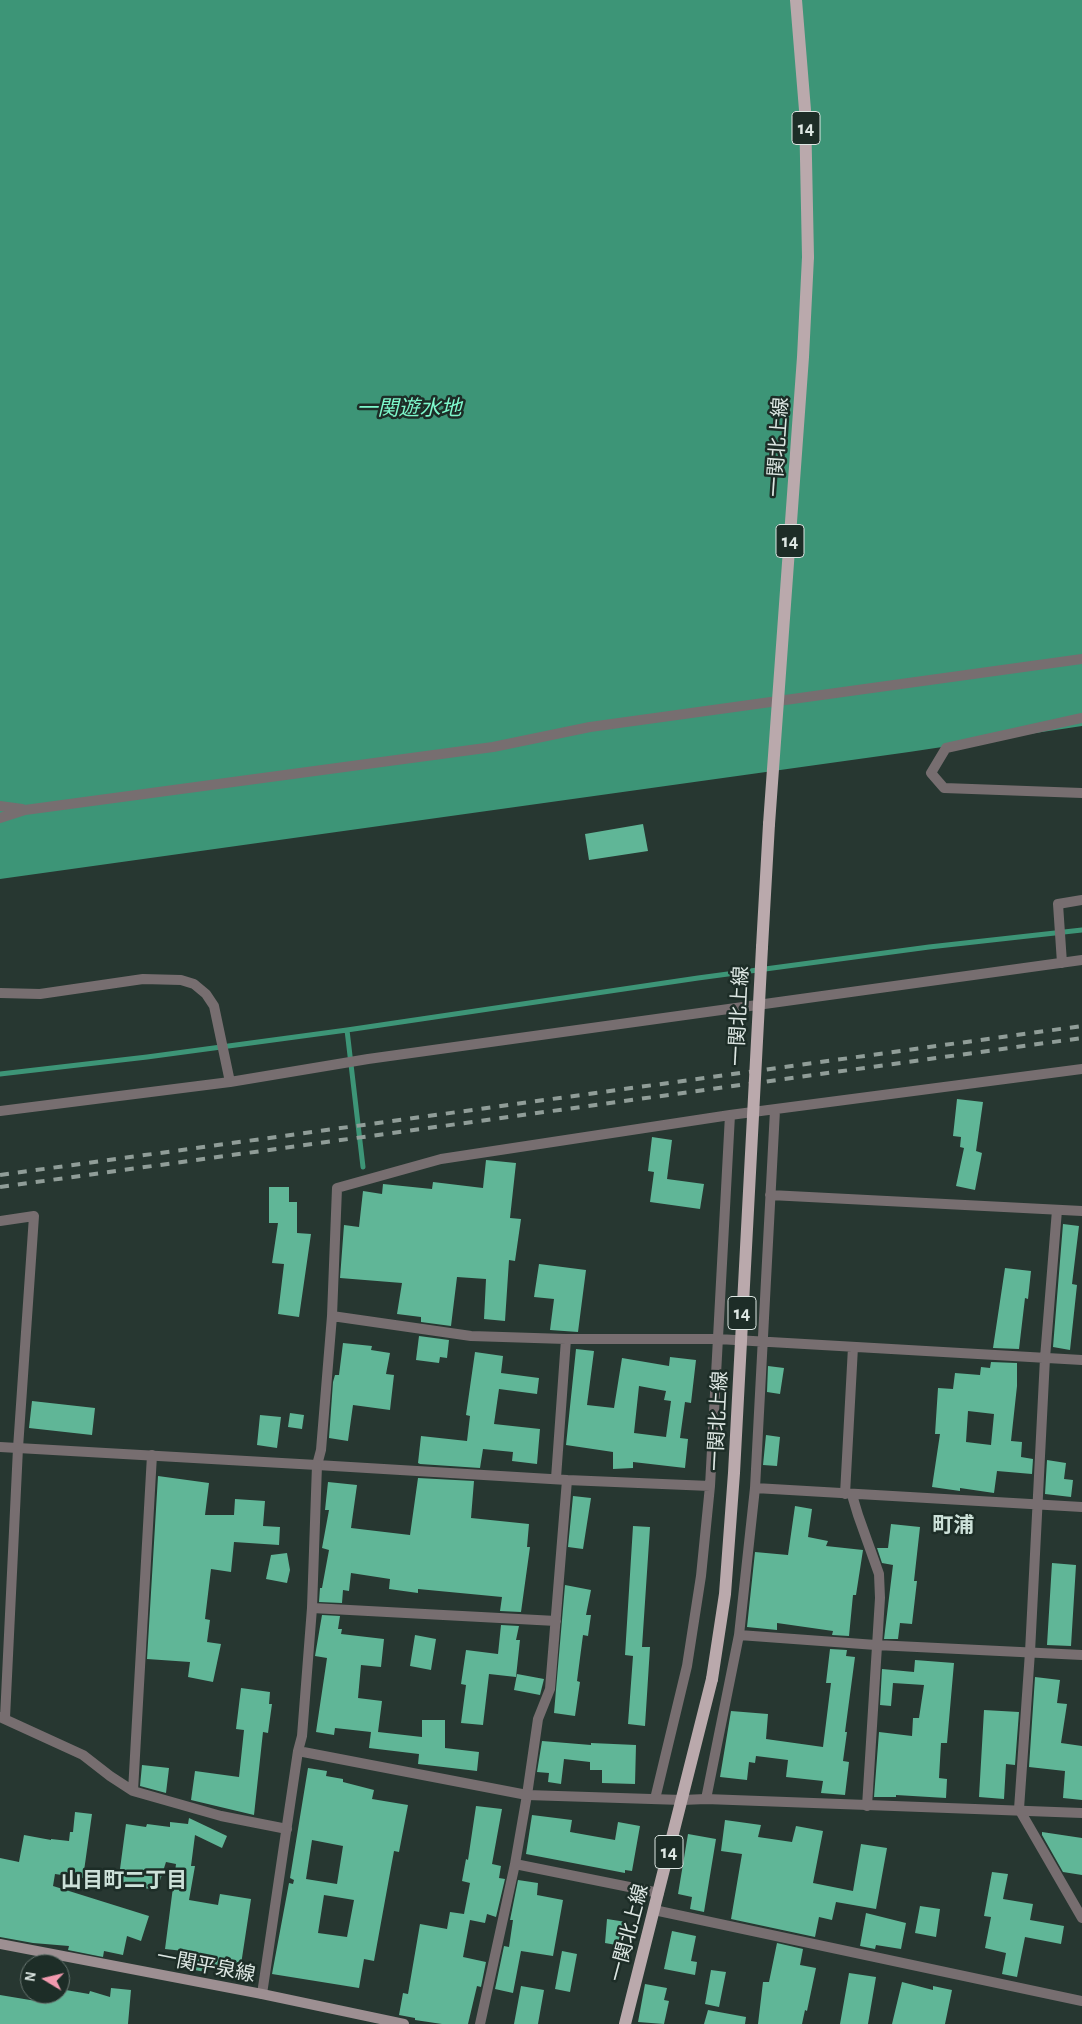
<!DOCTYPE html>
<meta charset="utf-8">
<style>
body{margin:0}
#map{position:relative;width:1082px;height:2024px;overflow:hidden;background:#273731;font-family:"Alegreya Sans",sans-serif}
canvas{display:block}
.north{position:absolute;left:20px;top:1954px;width:50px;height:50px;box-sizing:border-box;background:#1d2d27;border:1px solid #6a7772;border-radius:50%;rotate:279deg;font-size:14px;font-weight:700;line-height:20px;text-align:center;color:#dde7e3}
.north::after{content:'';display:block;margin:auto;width:18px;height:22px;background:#f29aaf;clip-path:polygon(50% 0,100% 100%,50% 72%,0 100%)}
</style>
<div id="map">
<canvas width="1082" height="2024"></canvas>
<div class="north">N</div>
</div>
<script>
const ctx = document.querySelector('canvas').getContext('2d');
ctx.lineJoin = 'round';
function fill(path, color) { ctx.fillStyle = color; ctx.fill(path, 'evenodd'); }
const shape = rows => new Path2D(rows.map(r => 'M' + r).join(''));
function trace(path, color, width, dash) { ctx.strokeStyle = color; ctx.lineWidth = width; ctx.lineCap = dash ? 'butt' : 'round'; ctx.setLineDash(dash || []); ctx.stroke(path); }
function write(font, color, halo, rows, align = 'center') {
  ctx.font = font + ' "Alegreya Sans","Noto Sans JP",sans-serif'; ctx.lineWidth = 5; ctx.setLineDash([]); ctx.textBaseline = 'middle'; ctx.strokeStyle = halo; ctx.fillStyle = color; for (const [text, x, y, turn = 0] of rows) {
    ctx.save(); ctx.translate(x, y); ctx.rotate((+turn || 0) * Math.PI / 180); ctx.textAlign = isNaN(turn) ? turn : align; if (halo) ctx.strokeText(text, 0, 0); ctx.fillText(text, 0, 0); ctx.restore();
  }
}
const water = shape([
 [0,0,1082,0,1082,726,909,752,0,879]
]);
const stream = shape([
 [347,1030,363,1167],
 [0,1074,147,1057,347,1030,698,978,929,947,1082,930]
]);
const building = shape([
 [643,824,648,851,589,860,585,834],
 [957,1099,983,1102,976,1151,982,1153,975,1190,956,1186,964,1148,960,1147,961,1137,953,1136],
 [652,1137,672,1140,667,1179,704,1184,700,1209,650,1202,654,1172,648,1171],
 [486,1160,516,1163,510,1218,521,1219,515,1261,509,1260,505,1321,484,1319,486,1279,457,1277,451,1326,421,1322,421,1317,397,1314,402,1283,340,1278,344,1225,359,1227,363,1191,382,1194,383,1184,432,1189,433,1182,483,1188],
 [269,1187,289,1187,289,1202,297,1202,297,1233,311,1234,299,1317,278,1314,284,1264,272,1263,278,1223,269,1223],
 [1063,1224,1079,1226,1072,1284,1077,1285,1070,1350,1053,1347],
 [539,1264,586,1270,578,1332,550,1330,554,1299,534,1297],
 [1005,1268,1031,1271,1028,1299,1025,1298,1019,1349,993,1348],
 [419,1336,449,1340,447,1358,440,1357,439,1363,416,1360],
 [343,1343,372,1346,371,1350,390,1353,386,1374,394,1375,390,1410,353,1405,348,1441,329,1438,333,1382,335,1375,339,1375],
 [576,1349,594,1351,587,1405,614,1408,622,1358,669,1366,670,1357,696,1360,691,1403,685,1402,680,1438,688,1439,685,1468,633,1462,633,1468,613,1469,613,1452,566,1445],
 [639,1386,666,1391,664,1400,671,1401,666,1437,634,1433],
 [475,1352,503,1356,501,1373,539,1378,537,1394,499,1389,494,1424,540,1429,537,1464,512,1461,513,1452,483,1449,480,1468,420,1464,418,1463,421,1436,467,1441,470,1416,466,1415],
 [991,1362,1017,1363,1017,1386,1011,1441,1022,1442,1021,1457,1033,1459,1032,1474,997,1471,994,1493,960,1488,960,1491,932,1487,940,1434,935,1434,938,1388,953,1389,955,1373,980,1375,981,1367,990,1368],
 [968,1411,994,1414,991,1445,966,1442],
 [768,1366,784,1368,780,1394,767,1392],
 [32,1401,95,1408,92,1435,29,1428],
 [290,1413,304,1415,302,1429,288,1427],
 [260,1415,281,1417,277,1448,257,1445],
 [766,1435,780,1437,777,1466,763,1465],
 [1047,1460,1066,1463,1064,1479,1073,1480,1071,1497,1045,1494],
 [158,1476,209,1483,205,1515,234,1515,235,1499,265,1501,263,1526,280,1527,279,1545,234,1542,231,1572,211,1569,205,1619,210,1620,207,1642,221,1644,213,1682,188,1677,190,1662,147,1659],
 [418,1478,474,1481,471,1518,529,1524,527,1547,530,1547,521,1612,500,1611,502,1597,418,1589,418,1593,389,1589,390,1579,351,1573,349,1591,343,1590,342,1603,319,1602,320,1588,322,1588,329,1550,322,1548,329,1510,325,1510,328,1482,357,1485,351,1528,410,1535],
 [573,1496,591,1498,583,1549,568,1547],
 [795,1506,812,1509,808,1537,828,1541,826,1546,863,1550,856,1595,853,1595,849,1636,832,1635,833,1631,777,1623,777,1630,747,1627,755,1552,788,1555],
 [891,1524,920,1527,914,1581,917,1581,912,1624,900,1623,898,1639,884,1639,893,1565,882,1563,877,1548,888,1548],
 [633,1526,650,1527,642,1647,650,1647,645,1726,628,1724,633,1656,625,1655],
 [287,1553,290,1570,287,1583,266,1579,271,1555],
 [1052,1563,1076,1565,1071,1646,1047,1645],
 [565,1585,591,1590,586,1615,591,1615,588,1636,583,1635,577,1681,580,1682,575,1716,554,1713],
 [322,1615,340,1616,338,1629,342,1629,341,1634,384,1639,381,1667,361,1665,358,1698,382,1701,378,1732,422,1737,422,1720,445,1720,445,1748,479,1752,477,1771,418,1764,419,1754,369,1748,371,1732,335,1728,334,1735,316,1732,327,1658,315,1656],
 [501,1625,519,1626,516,1640,520,1640,516,1677,489,1674,483,1725,461,1723,466,1685,461,1684,466,1650,498,1654],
 [415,1635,436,1639,431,1670,410,1666],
 [830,1649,847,1650,846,1656,855,1657,845,1732,847,1732,843,1761,849,1762,845,1795,821,1793,823,1781,786,1777,788,1760,756,1756,755,1763,749,1762,747,1780,720,1777,731,1711,768,1714,766,1739,823,1747,831,1683,826,1683],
 [915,1660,954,1663,947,1743,941,1743,939,1778,947,1779,946,1798,896,1795,896,1797,874,1797,879,1732,912,1736,913,1718,919,1718,924,1685,893,1683,891,1706,880,1705,882,1669,914,1672],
 [517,1674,544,1679,540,1695,514,1690],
 [1035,1677,1060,1680,1057,1703,1067,1704,1061,1743,1082,1746,1082,1800,1063,1798,1065,1771,1029,1767],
 [241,1688,270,1692,269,1704,272,1704,268,1733,263,1732,254,1815,191,1800,195,1771,239,1777,244,1730,236,1729],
 [984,1710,1019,1712,1015,1765,1006,1764,1004,1799,979,1797],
 [542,1741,591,1745,591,1743,636,1745,635,1784,602,1783,602,1770,590,1770,590,1762,564,1759,561,1784,548,1782,549,1773,537,1772],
 [142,1765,169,1768,166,1793,140,1786],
 [308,1768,327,1771,326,1776,343,1779,343,1782,374,1790,372,1799,408,1805,399,1852,394,1851,374,1961,364,1959,359,1988,272,1974,289,1883,293,1884,294,1880,290,1878],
 [312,1840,343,1846,337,1884,306,1879],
 [324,1895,354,1900,347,1937,318,1933],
 [476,1806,502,1809,492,1864,501,1866,499,1878,505,1879,496,1917,487,1914,485,1923,470,1920,463,1957,486,1962,481,1987,477,1986,468,2024,442,2024,415,2020,415,2018,399,2015,403,1993,408,1994,420,1924,447,1929,450,1912,464,1914,470,1883,462,1881,466,1859,468,1860],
 [75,1812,92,1814,83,1878,55,1874,53,1886,149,1916,141,1941,127,1936,123,1955,104,1951,103,1957,68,1950,69,1946,33,1943,0,1937,0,1858,19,1862,24,1835,51,1840,51,1839,69,1841,70,1832,73,1832],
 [532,1815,572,1820,570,1832,615,1840,618,1822,640,1826,632,1871,625,1870,625,1873,526,1854],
 [189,1818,227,1836,222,1848,195,1835,191,1866,195,1866,189,1900,218,1905,220,1894,251,1899,240,1971,206,1966,205,1972,190,1969,193,1952,165,1949,176,1864,166,1862,157,1890,118,1884,126,1824,146,1827,147,1824,170,1827,170,1822,188,1824],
 [725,1820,761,1825,758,1837,792,1842,796,1826,823,1831,813,1883,853,1891,861,1844,887,1848,876,1909,836,1902,832,1920,819,1917,815,1937,731,1919,742,1854,721,1851],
 [1042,1832,1082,1838,1082,1875,1063,1872,1042,1835],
 [688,1834,716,1839,704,1912,690,1909,692,1897,678,1894],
 [992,1872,1008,1874,1003,1899,1033,1904,1030,1920,1064,1926,1061,1944,1025,1937,1017,1977,1002,1974,1006,1953,985,1948,991,1917,984,1916],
 [518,1880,538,1883,537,1895,563,1900,553,1956,521,1951,513,1993,495,1989,504,1946,509,1947,513,1920,510,1920],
 [920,1906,940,1909,936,1937,915,1933],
 [866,1913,906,1923,901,1949,876,1945,875,1949,860,1946],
 [607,1919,626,1922,622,1946,605,1943],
 [672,1931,696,1936,691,1961,697,1962,695,1975,664,1969],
 [777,1943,803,1949,800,1965,816,1968,807,2011,805,2010,802,2024,758,2024,763,1982,769,1982],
 [562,1951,577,1954,570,1992,555,1989],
 [711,1970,726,1972,719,2007,705,2004],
 [849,1973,876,1977,868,2024,840,2024],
 [902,1982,933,1990,933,1986,952,1990,945,2024,892,2024],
 [645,1984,667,1988,664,2000,669,2001,664,2024,638,2022],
 [521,1986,544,1990,538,2024,514,2024],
 [111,1988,131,1990,128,2024,0,2024,0,1995,48,2003,49,1994,60,1994,60,1989,89,1994,90,1991,110,1997],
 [708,2010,746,2017,745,2024,704,2024]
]);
const minor = shape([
 [1082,718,946,748,931,773,944,788,1082,793],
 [0,806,22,809],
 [0,818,25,810,493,747,590,727,1082,659],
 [1062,963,1058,904,1082,900],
 [0,993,40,994,143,979,181,980,194,984,206,994,214,1006,230,1082,0,1111],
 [230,1082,368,1059,1082,960],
 [770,1195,1082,1211],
 [1057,1210,1045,1358,1030,1652,1019,1809,1082,1918],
 [0,1221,34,1216,18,1448,5,1718],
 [332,1316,471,1336,566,1339,718,1339,1082,1360],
 [556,1478,566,1339],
 [710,1486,567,1480,317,1465,321,1450,332,1316,337,1188,441,1159,730,1115,1082,1069],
 [755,1488,1082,1507],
 [845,1494,853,1347],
 [852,1495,858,1515,879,1574,880,1598,867,1806],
 [312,1608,556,1621],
 [739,1635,876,1645,1082,1655],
 [0,1717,83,1755,110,1776,133,1791,221,1816,287,1829],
 [133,1791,152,1455],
 [655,1799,687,1666,701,1576,710,1486,730,1115],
 [706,1799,739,1635,755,1488,775,1110],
 [515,1864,659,1893],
 [654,1910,1082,2001],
 [480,2024,515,1864,527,1795,538,1719,550,1689,567,1480]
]);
const tertiary = shape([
 [0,1447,317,1465,312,1608,302,1736,298,1751,262,1994],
 [298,1751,527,1795,682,1800,706,1799,1082,1813]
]);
const secondary = shape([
 [0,1944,262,1994,404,2024]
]);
const primary = shape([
 [796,0,805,110,808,257],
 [762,947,769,824],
 [625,2024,712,1679]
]);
const rail = shape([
 [0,1175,1082,1026],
 [0,1187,1082,1038]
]);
const primaryBridge = shape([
 [769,824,803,357,808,257],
 [712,1679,725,1594,734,1473,762,947]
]);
const shields = [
 [806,128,28],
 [790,541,28],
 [742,1313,28],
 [669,1852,28]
];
const shieldNames = [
 ["14",806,128],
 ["14",790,541],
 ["14",742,1313],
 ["14",669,1852]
];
const streetNames = [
 ["一関北上線",778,447,-86],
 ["一関北上線",739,1016,-87],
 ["一関北上線",718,1421,-87],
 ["一関北上線",629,1933,-75],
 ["一関平泉線",206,1966,11]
];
const waterNames = [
 ["一関遊水地",409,409]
];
const neighbourhoodNames = [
 ["町浦",953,1526],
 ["山目町二丁目",124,1881]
];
fill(water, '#3d9577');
trace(stream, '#3d9577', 5);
fill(building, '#60b697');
trace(minor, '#776e70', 10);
trace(tertiary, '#776e70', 10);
trace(secondary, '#9d8f92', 10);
trace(primary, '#baa9ac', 12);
trace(rail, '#909d98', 4, [9, 9]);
trace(primaryBridge, '#baa9ac', 12);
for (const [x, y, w] of shields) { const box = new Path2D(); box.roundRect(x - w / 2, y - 16.5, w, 33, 4); ctx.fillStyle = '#1d2d27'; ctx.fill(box); trace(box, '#dde7e3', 1); }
write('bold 19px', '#dde7e3', null, shieldNames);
write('20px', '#dde7e3', '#1d2d27', streetNames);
write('italic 21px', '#7ef8cc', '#1d2d27', waterNames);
write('bold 21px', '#cde1d9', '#1d2d27', neighbourhoodNames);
</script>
